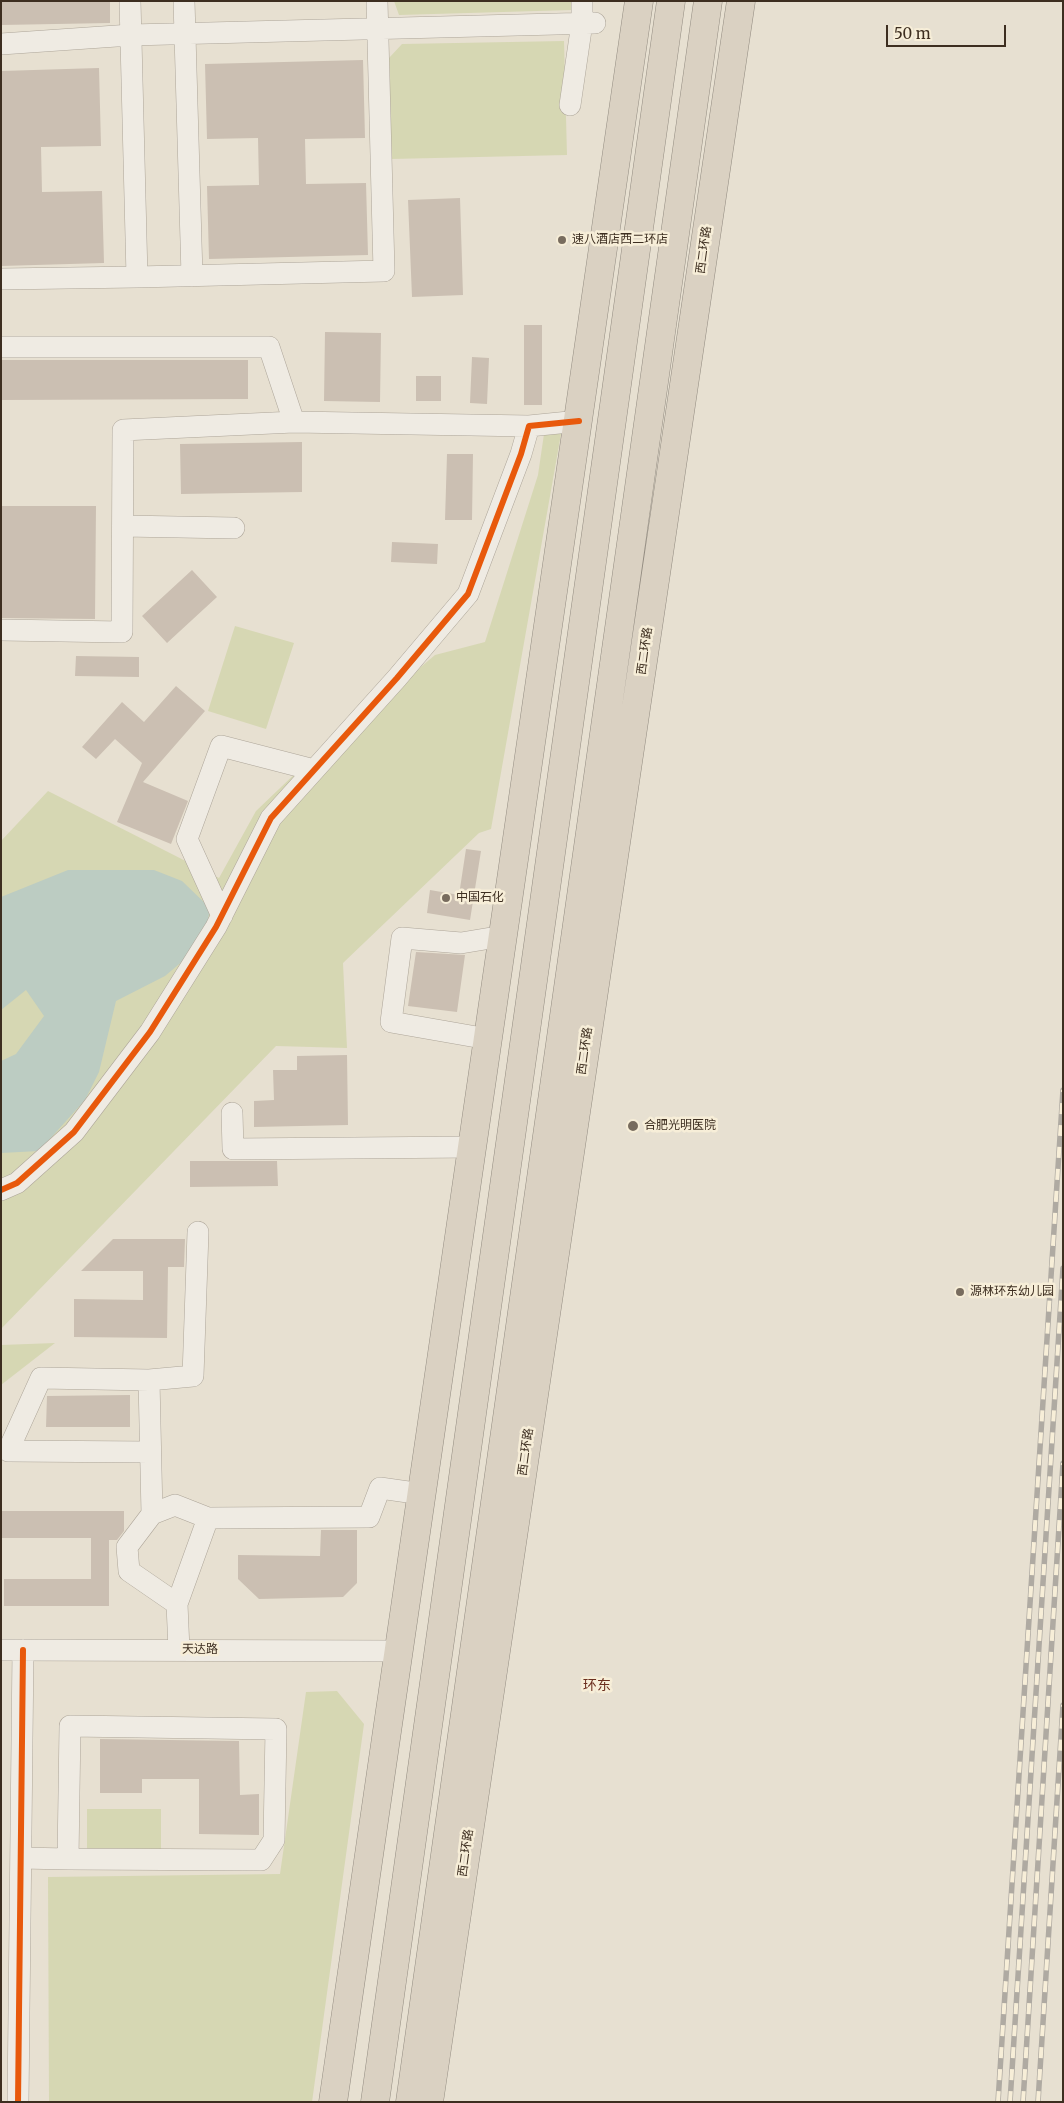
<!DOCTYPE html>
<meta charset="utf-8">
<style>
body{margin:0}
#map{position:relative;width:1064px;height:2103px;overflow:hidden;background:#e7e0d1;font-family:Merriweather,serif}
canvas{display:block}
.frame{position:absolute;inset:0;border:2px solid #3d2e20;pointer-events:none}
.scale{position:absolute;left:886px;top:25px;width:120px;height:22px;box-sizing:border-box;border:2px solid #3d2e20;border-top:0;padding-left:6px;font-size:15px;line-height:18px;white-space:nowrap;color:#3d2e20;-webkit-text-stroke:4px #f7eed8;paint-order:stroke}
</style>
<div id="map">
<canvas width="1064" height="2103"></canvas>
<div class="frame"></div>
<div class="scale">50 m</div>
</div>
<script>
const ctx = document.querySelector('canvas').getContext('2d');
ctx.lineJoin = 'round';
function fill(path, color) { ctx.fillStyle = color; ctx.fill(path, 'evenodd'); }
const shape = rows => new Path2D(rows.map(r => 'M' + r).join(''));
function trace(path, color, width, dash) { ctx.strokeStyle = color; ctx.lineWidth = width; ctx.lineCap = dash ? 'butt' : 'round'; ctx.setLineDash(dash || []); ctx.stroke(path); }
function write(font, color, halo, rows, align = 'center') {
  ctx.font = font + ' Merriweather,"Noto Sans SC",serif'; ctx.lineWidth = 5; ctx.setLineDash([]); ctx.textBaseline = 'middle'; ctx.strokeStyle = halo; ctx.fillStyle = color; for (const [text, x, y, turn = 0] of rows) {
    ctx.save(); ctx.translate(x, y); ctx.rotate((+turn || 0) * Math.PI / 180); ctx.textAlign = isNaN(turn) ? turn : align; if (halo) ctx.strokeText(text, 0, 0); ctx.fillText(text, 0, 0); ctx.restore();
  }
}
const green = shape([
 [394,1,572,1,572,10,399,15],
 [564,41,567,155,391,159,389,58,402,44],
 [544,434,561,434,491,829,479,833,343,963,347,1048,276,1046,1,1329,1,841,48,791,219,878,256,811,302,767,435,655,485,642,538,475],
 [235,626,294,643,266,729,208,711],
 [55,1343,1,1385,1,1345],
 [337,1691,364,1724,312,2102,49,2102,48,1877,280,1874,306,1692],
 [87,1809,161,1809,161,1851,87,1851]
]);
const water = shape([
 [68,870,154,870,182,881,210,908,204,943,165,976,116,1001,99,1072,85,1100,39,1151,1,1153,1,1061,16,1054,44,1016,26,990,1,1010,1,897]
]);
const building = shape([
 [1,1,110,1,110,23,1,25],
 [363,60,365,138,305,139,306,184,366,183,368,255,209,259,207,186,259,185,258,138,207,139,205,64],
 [99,68,101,146,41,147,42,192,102,191,104,263,1,266,1,71],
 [460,198,463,295,412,297,408,200],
 [524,325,542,325,542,405,524,405],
 [325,332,381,333,380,402,324,401],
 [472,357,489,358,487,404,470,403],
 [1,360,248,360,248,399,1,400],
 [416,376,441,376,441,401,416,401],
 [302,442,302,492,181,494,180,444],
 [447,454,473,454,472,520,445,520],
 [1,506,96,506,95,619,1,618],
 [392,542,438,544,437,564,391,562],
 [192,570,217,597,167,643,142,616],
 [76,656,139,657,139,677,75,676],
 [176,686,205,711,143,782,188,801,171,844,117,822,142,763,115,739,96,759,82,747,122,702,144,722],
 [466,849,481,851,470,920,427,913,430,890,459,895],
 [416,952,465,955,457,1012,408,1006],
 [347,1055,348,1125,254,1127,254,1101,274,1100,273,1070,297,1070,297,1056],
 [190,1161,277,1161,278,1186,190,1187],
 [113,1239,185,1239,184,1267,168,1267,167,1338,74,1337,74,1299,143,1300,143,1271,81,1271],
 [130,1395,130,1427,46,1427,47,1396],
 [2,1511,124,1511,124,1531,117,1540,109,1540,109,1606,4,1606,4,1579,91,1579,91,1538,2,1538],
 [321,1530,357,1530,357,1583,343,1597,259,1599,238,1579,238,1555,320,1556],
 [100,1739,239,1741,240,1795,259,1794,259,1835,199,1834,199,1779,142,1779,142,1793,100,1793]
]);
const minor = shape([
 [184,1,192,276],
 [1,44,131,35,595,23],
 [570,105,582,23,582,1],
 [137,277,384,271,377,1],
 [1,279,137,277,130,1],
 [1,347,269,347,294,422],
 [123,526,234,528],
 [1,630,122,632,123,430,294,422,529,426],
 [222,916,187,839,221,746,314,770],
 [488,1039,391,1022,402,938,461,943,503,936],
 [232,1113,233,1149,472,1147],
 [1,1190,17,1183,74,1132,150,1032,216,927,271,818,397,678,468,594,521,454,529,426,579,421],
 [149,1380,41,1378,8,1451,150,1452],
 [152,1514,175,1505,208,1518],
 [177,1604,129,1571,127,1547,152,1514,149,1380,193,1376,198,1232],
 [1,1650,399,1651],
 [179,1650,177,1604,208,1518,369,1517,380,1488,422,1494],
 [21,1858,68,1859,261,1860,274,1840,276,1729,70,1726,68,1859],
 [18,2102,23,1650]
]);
const highway = shape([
 [333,2102,639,1],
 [375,2102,671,1],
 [410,2102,708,1],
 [429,2102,741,1]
]);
const rail = shape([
 [998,2102,1063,1090],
 [1010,2102,1063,1268],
 [1023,2102,1063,1463],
 [1038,2102,1063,1705]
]);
const cycleway = shape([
 [1,1190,17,1183,74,1132,150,1032,216,927,271,818,397,678,468,594,521,454,529,426,579,421],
 [18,2102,23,1650]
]);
const markers = [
 [562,240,5,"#786c5e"],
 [446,898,5,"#786c5e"],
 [633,1126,6,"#786c5e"],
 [960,1292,5,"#786c5e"]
];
const poiNames = [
 ["速八酒店西二环店",572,240],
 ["中国石化",456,898],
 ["合肥光明医院",644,1126],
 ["源林环东幼儿园",970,1292]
];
const streetNames = [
 ["西二环路",704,250,-82],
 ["西二环路",645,651,-82],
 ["西二环路",585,1051,-82],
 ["西二环路",526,1452,-82],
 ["天达路",200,1650],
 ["西二环路",466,1853,-82]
];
const neighbourhoodNames = [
 ["环东",597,1686]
];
fill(green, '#d6d7b3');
fill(water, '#bcccc2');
fill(building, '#cbbfb2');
trace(minor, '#ada599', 22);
trace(highway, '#928b80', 29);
trace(minor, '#efebe3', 21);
trace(highway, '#dad1c2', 28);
trace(rail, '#afaaa2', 5.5);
trace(rail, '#f7eed8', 4, [11]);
trace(cycleway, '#e8590c', 6);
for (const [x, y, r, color] of markers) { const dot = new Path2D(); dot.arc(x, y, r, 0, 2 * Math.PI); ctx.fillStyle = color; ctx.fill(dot); trace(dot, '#f7eed8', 2); }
write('12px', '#3d2e20', '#f7eed8', poiNames, 'left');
write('12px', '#3d2e20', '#f7eed8', streetNames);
write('14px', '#6b2e1e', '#f7eed8', neighbourhoodNames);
</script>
